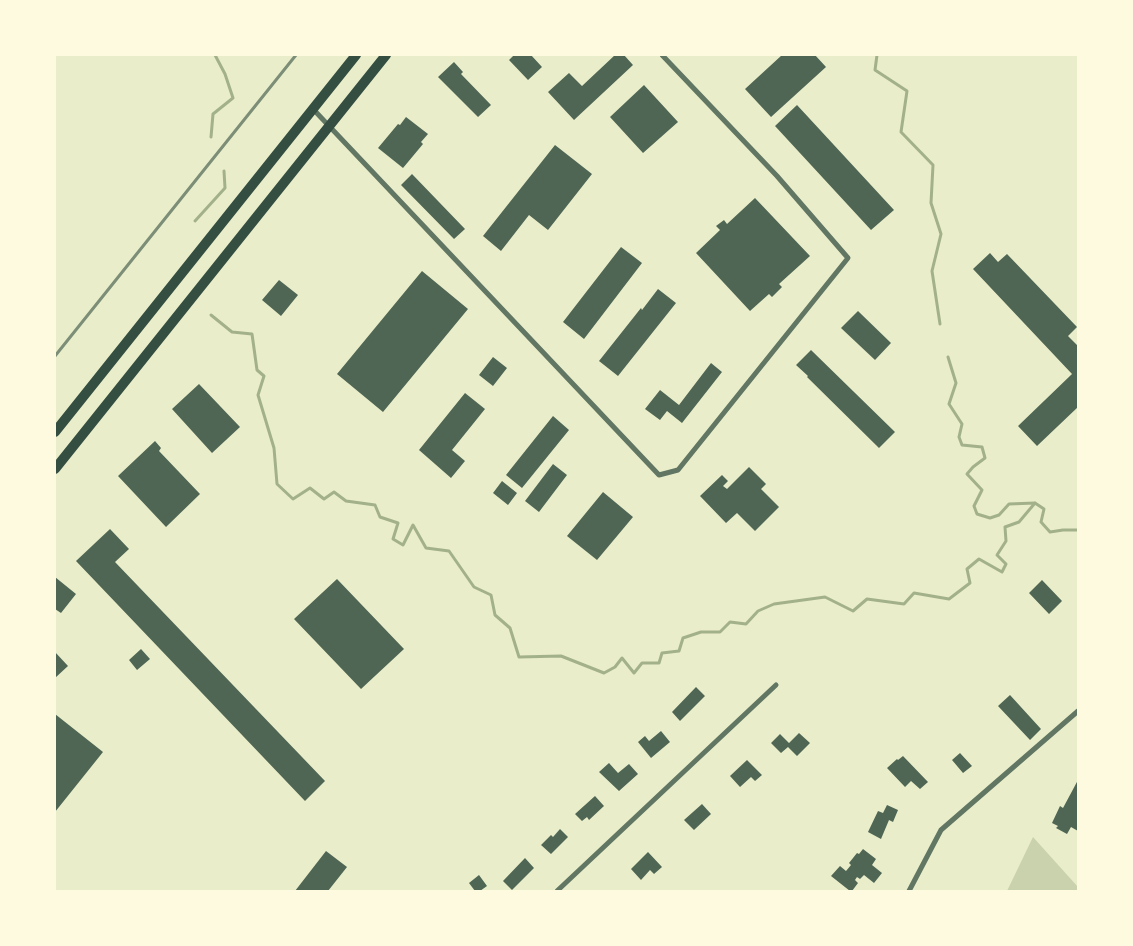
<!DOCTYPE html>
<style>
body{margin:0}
#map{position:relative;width:1133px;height:946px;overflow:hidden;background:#e9edc9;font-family:Lato,sans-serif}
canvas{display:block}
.frame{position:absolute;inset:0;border:56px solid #fefae0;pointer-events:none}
</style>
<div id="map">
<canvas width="1133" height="946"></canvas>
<div class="frame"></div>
</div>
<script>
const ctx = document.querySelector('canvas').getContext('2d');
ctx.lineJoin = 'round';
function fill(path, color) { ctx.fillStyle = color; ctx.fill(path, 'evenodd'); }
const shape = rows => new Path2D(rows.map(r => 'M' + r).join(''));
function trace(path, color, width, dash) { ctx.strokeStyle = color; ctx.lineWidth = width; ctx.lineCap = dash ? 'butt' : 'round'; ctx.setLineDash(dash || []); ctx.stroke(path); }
const green = shape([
 [1033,837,1078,887,1078,891,1007,891]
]);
const stream = shape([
 [877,55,875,70,907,91,901,132,933,165,931,203,941,234,932,271,940,324],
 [211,137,213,114,233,98,225,74,215,55],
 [195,221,225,188,224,171],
 [211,315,232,332,252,334,257,370,264,376,258,395,274,448,277,484,293,499,310,488,324,499,334,492,346,501,375,505,380,517,398,523,393,539,403,545,413,525,426,548,449,551,474,587,491,595,495,615,510,628,519,657,561,656,604,673,615,667,622,658,634,673,642,663,659,663,662,653,679,651,683,638,701,632,720,632,730,622,746,624,758,611,774,604,825,597,853,611,867,599,904,604,914,593,949,599,970,583,967,569,979,559,1002,572,1006,564,997,555,1006,541,1005,527,1019,522,1035,503],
 [948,357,956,383,949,404,962,424,959,437,962,445,982,447,985,458,973,467,967,474,982,490,974,506,977,514,990,518,999,515,1009,504,1035,503],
 [1035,503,1044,509,1041,522,1050,532,1063,530,1078,530]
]);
const building = shape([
 [514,55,531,55,542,67,528,80,509,60],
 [615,55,624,55,633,65,574,120,548,92,569,73,582,86],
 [782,55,815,55,826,67,771,117,745,89],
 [454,62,463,72,461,74,491,105,478,117,438,77],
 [644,85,678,122,643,153,610,117],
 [797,105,894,210,871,230,775,126],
 [406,117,428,134,421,142,423,144,403,168,378,148,398,124,400,125],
 [555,145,592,174,548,230,529,215,501,251,483,236],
 [412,174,465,229,454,239,401,185],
 [755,198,810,256,779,284,782,287,772,297,769,294,750,311,696,253,720,230,716,226,724,220,727,224],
 [621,247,642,263,584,339,563,322],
 [990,253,998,262,1007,254,1077,327,1068,336,1078,346,1078,407,1037,446,1018,426,1072,374,973,269],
 [422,271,468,309,383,412,337,374],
 [279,280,298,295,281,316,262,300],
 [658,289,676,303,618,376,599,361,641,308,642,310],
 [858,311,891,343,875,360,841,328],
 [811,350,895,432,879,448,807,377,808,376,796,365],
 [493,357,507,368,493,386,479,375],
 [711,363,722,372,682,423,667,411,660,420,645,409,660,390,679,405],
 [199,384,240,427,212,453,172,409],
 [465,393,485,409,452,450,465,461,451,478,419,450],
 [553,416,569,430,522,488,506,475],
 [155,441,161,448,159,451,200,494,166,527,118,476],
 [553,464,567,475,539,512,525,501],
 [749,467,766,484,761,489,779,507,755,531,737,513,726,523,700,496,722,475,728,481,723,486,727,489],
 [502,481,517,493,508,505,493,493],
 [603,492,633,517,597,560,567,536],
 [110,529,129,549,115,562,325,781,305,801,76,561],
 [55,577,76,594,61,613,55,609],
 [337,579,404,649,361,689,294,619],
 [1042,580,1062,601,1049,614,1029,593],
 [141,649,150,659,137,670,129,660],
 [55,652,68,666,55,678],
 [696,687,705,696,680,721,672,712],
 [1010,695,1041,729,1030,740,998,706],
 [55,714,103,752,55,812],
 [661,731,670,742,651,758,638,742,645,736,649,741],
 [799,733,810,743,797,756,788,747,781,753,771,743,780,734,789,743],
 [960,753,972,766,963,773,952,760],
 [903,756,928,782,920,789,911,781,905,787,887,768,897,759,898,760],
 [747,760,762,775,755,781,751,777,740,787,730,776],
 [609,763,618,773,629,764,638,774,619,791,599,772],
 [1078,780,1078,831,1071,827,1067,834,1056,828,1058,826,1052,823,1060,806,1063,808],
 [595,796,604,806,589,820,587,817,582,821,575,814],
 [702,804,711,814,694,830,684,820],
 [887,805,898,810,893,822,889,820,881,839,868,832,878,811,883,813],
 [560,829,568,837,551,854,541,845,551,835,553,837],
 [863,849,876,859,872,865,882,873,874,883,864,875,860,879,857,877,855,880,858,883,852,891,850,891,831,876,840,866,846,871,851,865,849,863,857,853,859,854],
 [326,851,347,867,328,891,295,891],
 [648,852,662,867,654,874,650,870,641,880,631,869],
 [525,858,534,868,512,890,503,881],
 [479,875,487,886,480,891,475,891,469,883]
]);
const minor = shape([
 [313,109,659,475,678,470,848,258,777,176,662,55],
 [557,891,776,685],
 [909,891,941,830,1078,711]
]);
const trunk = shape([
 [55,432,356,55],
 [55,469,386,55]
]);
const rail = shape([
 [55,356,296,55]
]);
fill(green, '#cad2ad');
trace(stream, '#a3b18a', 3);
fill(building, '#4f6655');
trace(minor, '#617663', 5);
trace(trunk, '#344e41', 10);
trace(rail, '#7c8e77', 3);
</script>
